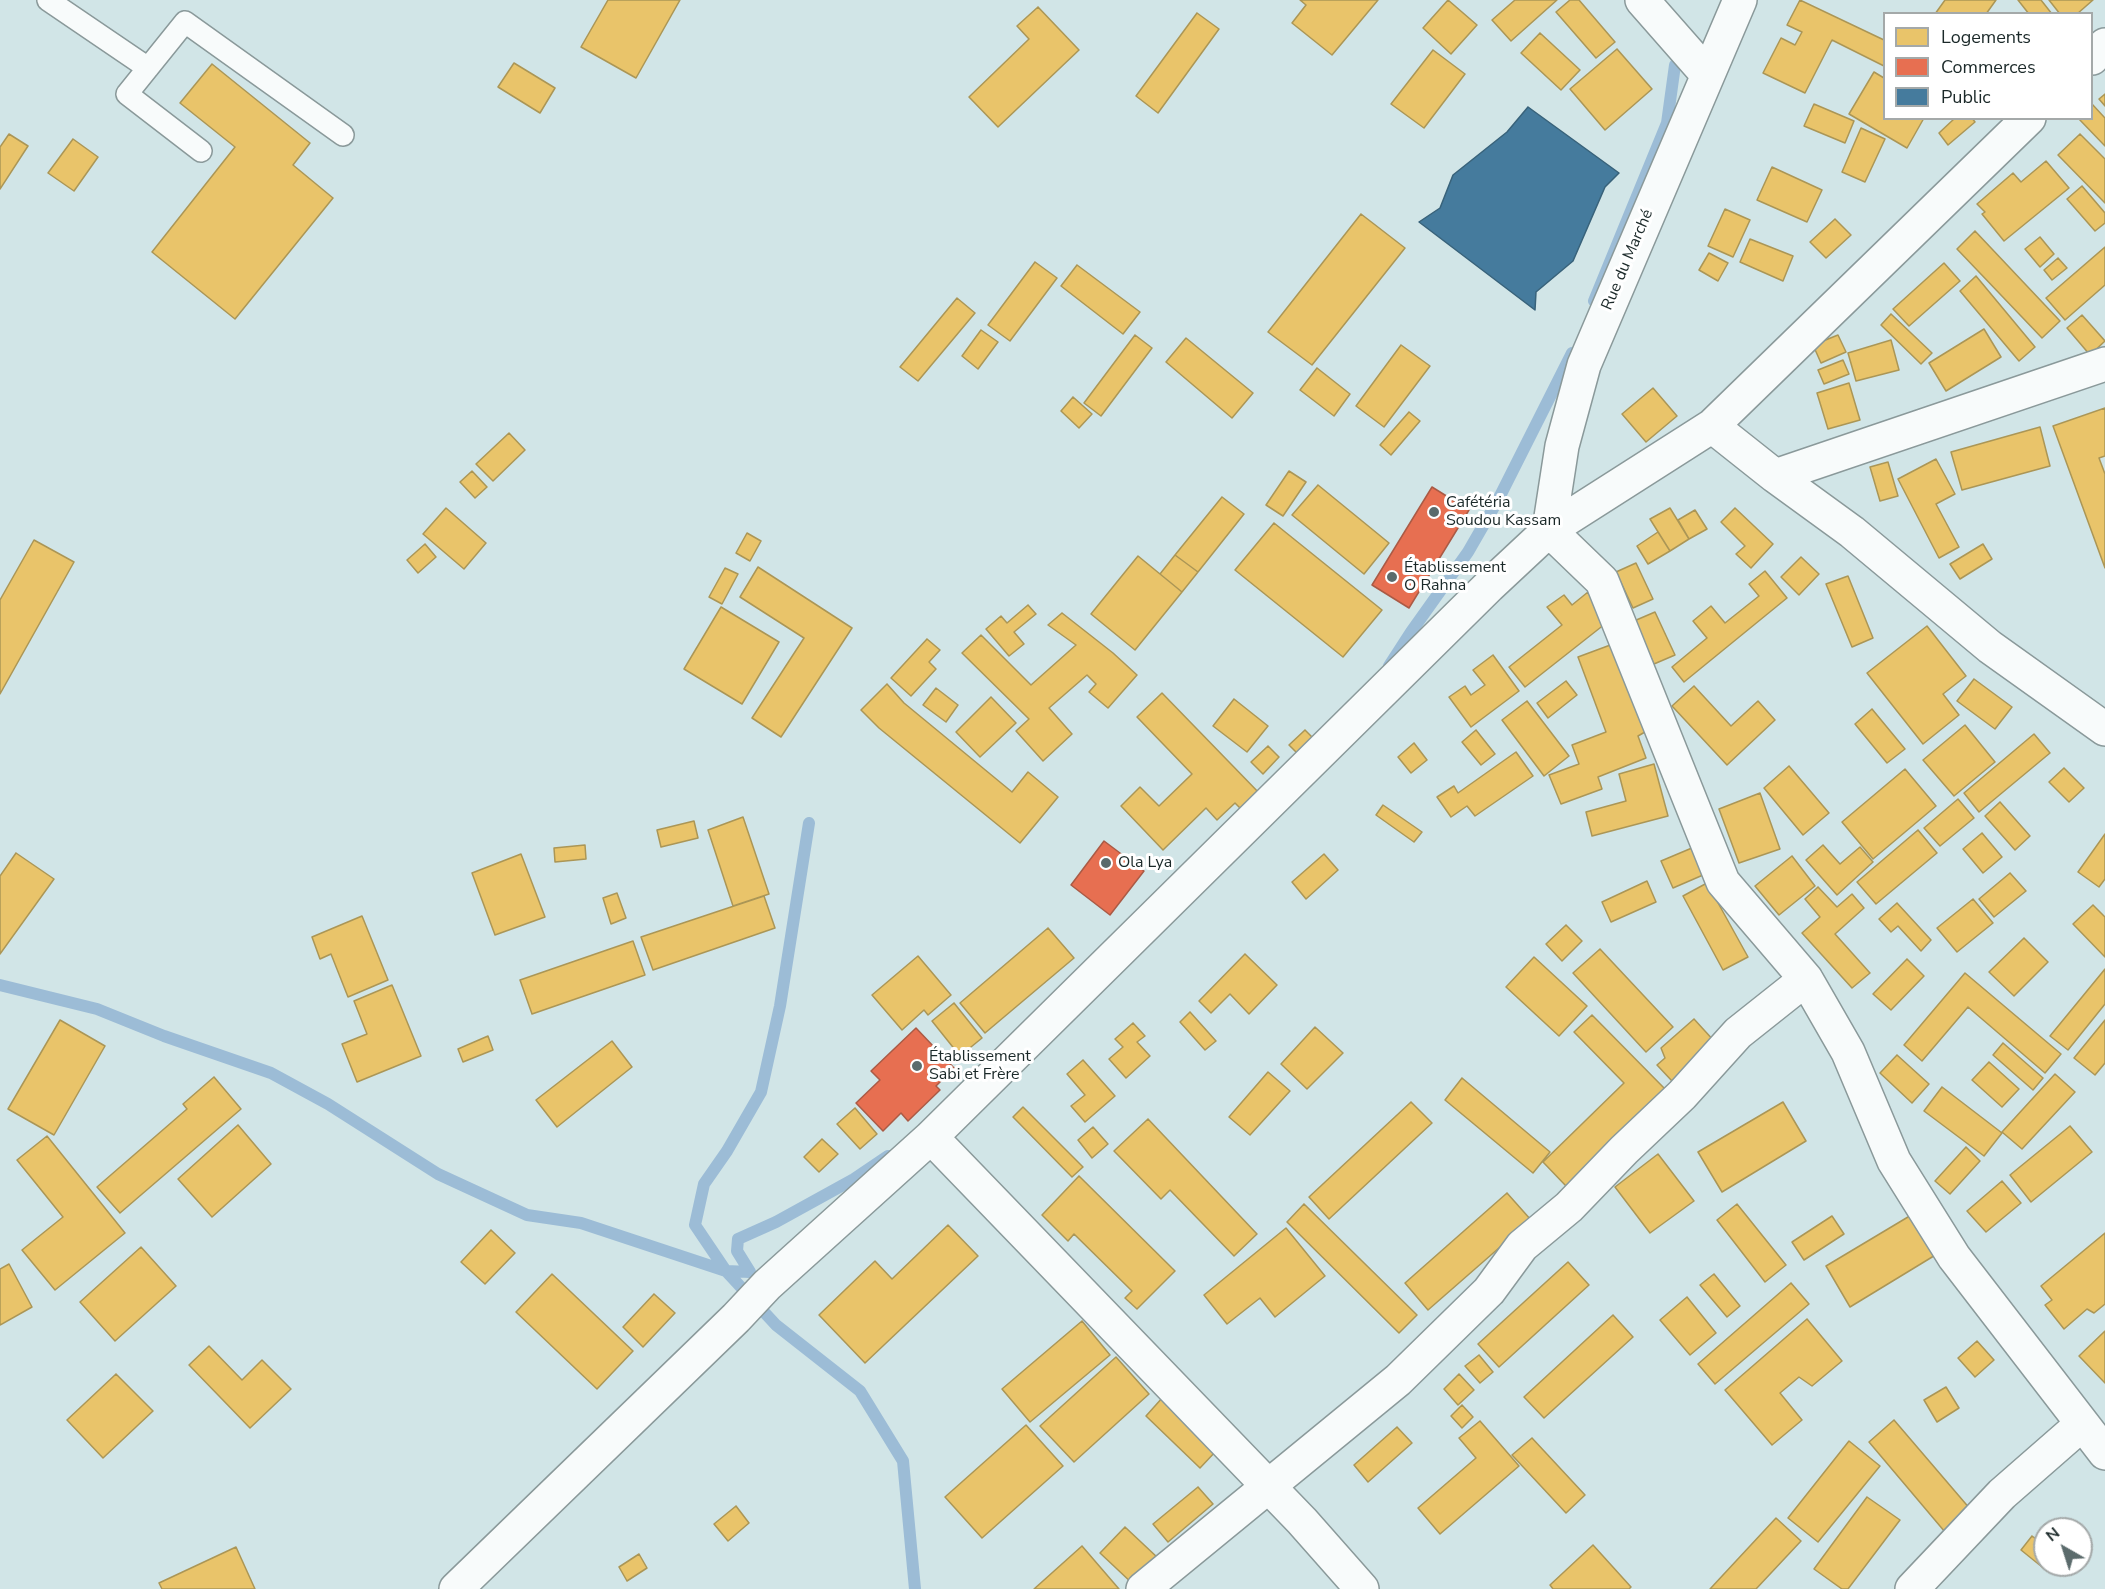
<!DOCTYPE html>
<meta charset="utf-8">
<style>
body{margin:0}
#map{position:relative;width:2105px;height:1589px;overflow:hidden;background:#d1e5e7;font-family:"Nunito Sans",sans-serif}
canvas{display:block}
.legend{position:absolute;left:1883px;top:12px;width:210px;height:108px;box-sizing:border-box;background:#fff;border:2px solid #a4a9a9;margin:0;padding:8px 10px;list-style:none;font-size:18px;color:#1b2929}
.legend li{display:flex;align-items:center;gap:12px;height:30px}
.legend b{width:30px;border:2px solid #a4a9a9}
.north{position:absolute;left:2033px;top:1517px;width:60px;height:60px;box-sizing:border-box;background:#fff;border:2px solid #a4a9a9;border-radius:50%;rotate:321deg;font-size:16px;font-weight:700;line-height:24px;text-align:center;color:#1b2929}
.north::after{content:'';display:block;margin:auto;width:21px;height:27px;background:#5b6b6c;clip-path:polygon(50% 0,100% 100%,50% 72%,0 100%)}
</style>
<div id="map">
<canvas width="2105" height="1589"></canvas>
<ul class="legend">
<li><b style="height:16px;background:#e9c46a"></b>Logements</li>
<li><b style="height:16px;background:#e76f51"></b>Commerces</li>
<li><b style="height:16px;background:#457b9d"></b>Public</li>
</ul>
<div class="north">N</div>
</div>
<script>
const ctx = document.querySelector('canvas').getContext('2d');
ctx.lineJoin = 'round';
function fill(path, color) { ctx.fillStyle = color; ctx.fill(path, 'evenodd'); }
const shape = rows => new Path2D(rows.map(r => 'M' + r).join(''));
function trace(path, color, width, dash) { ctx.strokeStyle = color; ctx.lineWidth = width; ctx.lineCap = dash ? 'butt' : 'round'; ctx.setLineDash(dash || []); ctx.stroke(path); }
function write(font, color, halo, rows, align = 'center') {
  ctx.font = font + ' "Nunito Sans",sans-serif'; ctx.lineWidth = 6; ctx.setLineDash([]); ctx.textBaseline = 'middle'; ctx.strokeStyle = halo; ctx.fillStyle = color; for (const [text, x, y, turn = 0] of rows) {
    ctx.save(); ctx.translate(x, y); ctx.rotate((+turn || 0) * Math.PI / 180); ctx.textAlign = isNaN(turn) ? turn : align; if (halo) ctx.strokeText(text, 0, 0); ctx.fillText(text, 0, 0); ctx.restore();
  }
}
const homes = shape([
 [608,0,680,0,636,78,581,47,608,0],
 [1300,0,1378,0,1332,55,1292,23,1306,5,1300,0],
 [1448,0,1477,25,1451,54,1423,28,1448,0],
 [1515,0,1557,0,1511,41,1492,20,1515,0],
 [1570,0,1579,0,1615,42,1596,58,1556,12,1570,0],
 [1800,0,1884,40,1884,66,1832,40,1805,93,1763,73,1781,38,1795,45,1802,32,1787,25,1800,0],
 [1945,0,1996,0,1986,14,1935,14,1945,0],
 [2018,0,2041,0,2052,14,2029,14,2018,0],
 [2049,0,2093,0,2077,14,2060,14,2049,0],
 [1038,7,1079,50,998,127,969,97,1029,39,1017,26,1038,7],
 [1197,13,1219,29,1158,113,1136,96,1197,13],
 [1540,33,1580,70,1561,90,1521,53,1540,33],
 [1617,49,1652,89,1605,130,1570,89,1617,49],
 [1433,50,1465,74,1424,128,1391,104,1433,50],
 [514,63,555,88,540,113,498,87,514,63],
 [212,64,310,143,293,165,333,198,235,319,152,252,235,147,180,103,212,64],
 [1874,72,1884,78,1884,118,1924,118,1907,148,1849,114,1874,72],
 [2105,94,2105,106,2099,99,2105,94],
 [1814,104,1854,121,1845,143,1804,126,1814,104],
 [2092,104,2105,118,2105,146,2078,118,2092,118,2092,104],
 [1955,118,1972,118,1975,122,1948,145,1939,133,1955,118],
 [1861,128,1885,139,1865,182,1842,172,1861,128],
 [9,134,28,146,0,189,0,147,9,134],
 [2080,134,2105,159,2105,203,2058,155,2080,134],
 [73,139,98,157,74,191,48,173,73,139],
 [2046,161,2069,188,2004,241,1982,214,1985,212,1977,204,2013,173,2021,182,2046,161],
 [1772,167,1822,190,1807,222,1757,200,1772,167],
 [2082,186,2105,213,2105,223,2095,231,2067,199,2082,186],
 [1725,209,1750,220,1733,257,1708,246,1725,209],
 [1361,214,1405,248,1312,365,1268,332,1361,214],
 [1835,219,1851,235,1826,258,1810,242,1835,219],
 [1975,231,2060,321,2042,338,1957,249,1975,231],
 [2040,237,2054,254,2040,267,2025,249,2040,237],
 [1750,239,1793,256,1783,281,1740,262,1750,239],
 [2105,247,2105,285,2065,320,2046,298,2105,247],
 [1709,253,1728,263,1718,281,1699,270,1709,253],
 [2058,258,2067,268,2052,280,2044,270,2058,258],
 [1035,262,1057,278,1010,341,988,325,1035,262],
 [1944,263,1960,281,1909,326,1893,309,1944,263],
 [1077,265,1140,312,1123,334,1061,286,1077,265],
 [1976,276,2035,347,2019,361,1960,291,1976,276],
 [957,298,975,313,918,381,900,367,957,298],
 [1891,314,1932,353,1921,364,1881,325,1891,314],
 [2082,315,2105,341,2090,355,2067,328,2082,315],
 [1984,329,2001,357,1946,391,1929,363,1984,329],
 [981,330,998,342,978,369,962,356,981,330],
 [1135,335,1152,348,1101,416,1084,403,1135,335],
 [1838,335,1846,352,1821,363,1813,345,1838,335],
 [1186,338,1253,393,1232,418,1166,362,1186,338],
 [1891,340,1899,370,1856,381,1848,353,1891,340],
 [1401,345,1430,366,1384,427,1356,406,1401,345],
 [1843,360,1849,374,1824,384,1818,370,1843,360],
 [1317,368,1350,394,1334,416,1300,390,1317,368],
 [1849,383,1860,420,1828,429,1817,393,1849,383],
 [1653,388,1677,416,1646,442,1622,414,1653,388],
 [1073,397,1092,414,1079,428,1061,411,1073,397],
 [2105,408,2105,456,2099,458,2105,474,2105,568,2053,426,2105,408],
 [1409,412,1420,421,1391,455,1380,445,1409,412],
 [2040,427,2050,466,1962,490,1951,452,2040,427],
 [509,433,525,450,493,481,476,464,509,433],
 [1936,459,1955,494,1936,504,1959,547,1939,558,1898,479,1936,459],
 [1888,462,1898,496,1880,501,1870,467,1888,462],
 [472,471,487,487,475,498,460,482,472,471],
 [1289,471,1306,482,1283,516,1266,505,1289,471],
 [1318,485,1389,543,1364,574,1292,515,1318,485],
 [1222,497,1244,514,1198,572,1175,555,1222,497],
 [446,508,486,543,464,569,423,534,446,508],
 [1670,508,1689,539,1670,551,1650,519,1670,508],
 [1735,508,1773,544,1751,568,1736,554,1745,546,1721,522,1735,508],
 [1695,510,1707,529,1689,539,1678,520,1695,510],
 [1274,523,1382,610,1343,657,1235,570,1274,523],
 [1658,532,1670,551,1648,564,1637,546,1658,532],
 [747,533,761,541,750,561,736,553,747,533],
 [34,540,74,562,0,694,0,600,34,540],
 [425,544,436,557,418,573,407,560,425,544],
 [1983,544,1992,559,1960,579,1950,564,1983,544],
 [1175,555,1198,572,1182,592,1160,574,1175,555],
 [1138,556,1182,592,1135,650,1091,614,1138,556],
 [1801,557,1819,574,1799,595,1781,577,1801,557],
 [1636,563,1653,599,1633,608,1616,572,1636,563],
 [758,567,852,628,781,737,752,718,804,638,740,597,758,567],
 [725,568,738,574,722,604,709,597,725,568],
 [1765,571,1787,598,1684,682,1672,667,1707,638,1693,621,1711,606,1725,623,1759,596,1749,584,1765,571],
 [1848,576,1873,638,1852,647,1826,584,1848,576],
 [1588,592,1610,620,1525,687,1509,667,1562,625,1547,607,1564,595,1572,605,1588,592],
 [1028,605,1036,614,1014,632,1024,644,1009,656,986,629,1001,616,1007,623,1028,605],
 [721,607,779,642,742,704,684,669,721,607],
 [1655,612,1675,655,1654,664,1634,621,1655,612],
 [1062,613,1113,653,1137,675,1108,708,1089,692,1096,684,1087,675,1049,708,1072,734,1043,761,1016,731,1029,719,962,653,981,635,1031,685,1076,645,1048,625,1062,613],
 [1927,626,1966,676,1943,694,1959,715,1923,744,1867,673,1927,626],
 [927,639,940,650,929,662,936,669,911,696,891,678,927,639],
 [1613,644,1645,732,1638,736,1646,758,1598,777,1602,789,1561,804,1549,775,1579,764,1572,745,1606,732,1578,657,1613,644],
 [1493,655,1519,691,1471,727,1449,697,1465,686,1471,695,1485,685,1473,670,1493,655],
 [1974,679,2012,707,1995,729,1957,701,1974,679],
 [1566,681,1577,695,1548,718,1537,703,1566,681],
 [887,684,904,703,1012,792,1028,772,1058,797,1020,843,879,728,861,710,887,684],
 [1694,686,1731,726,1758,701,1775,720,1727,765,1672,706,1694,686],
 [936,688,958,705,946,722,923,705,936,688],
 [1162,693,1263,797,1245,813,1235,803,1217,820,1206,808,1163,850,1121,806,1140,787,1159,806,1192,774,1137,717,1162,693],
 [991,697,1016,723,980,757,956,732,991,697],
 [1234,699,1268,726,1247,752,1213,726,1234,699],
 [1527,701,1569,756,1544,776,1502,720,1527,701],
 [1872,709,1905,749,1887,763,1855,724,1872,709],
 [1965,725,1995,762,1954,796,1923,760,1965,725],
 [1305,730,1315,740,1300,756,1289,745,1305,730],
 [1476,730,1495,754,1481,765,1462,742,1476,730],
 [2034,734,2050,753,1979,812,1964,793,2034,734],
 [1414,743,1427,760,1411,773,1398,757,1414,743],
 [1268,746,1279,757,1263,774,1251,762,1268,746],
 [1516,752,1533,776,1475,816,1467,806,1451,817,1437,797,1454,786,1458,793,1516,752],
 [1654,764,1668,816,1592,836,1586,812,1626,801,1619,774,1654,764],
 [1789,766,1829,813,1803,835,1764,788,1789,766],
 [2064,768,2084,788,2069,802,2049,782,2064,768],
 [1905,769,1936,806,1873,859,1842,822,1905,769],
 [1760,793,1780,849,1739,863,1719,809,1760,793],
 [1958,799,1974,818,1940,846,1924,828,1958,799],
 [2000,802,2030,836,2015,850,1985,816,2000,802],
 [1383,805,1422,832,1414,842,1376,815,1383,805],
 [743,817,769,894,733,906,708,830,743,817],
 [694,821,698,838,661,847,657,830,694,821],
 [1918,830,1937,853,1876,904,1857,882,1918,830],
 [1982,833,2002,857,1983,873,1963,849,1982,833],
 [2105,834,2105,879,2099,887,2078,872,2105,834],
 [585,845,586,859,555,862,554,848,585,845],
 [1699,845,1710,872,1673,888,1661,861,1699,845],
 [1823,845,1840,864,1860,847,1873,862,1837,895,1806,860,1823,845],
 [16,853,54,879,0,954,0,876,16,853],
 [521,854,545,917,495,935,472,873,521,854],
 [1324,854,1338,870,1306,899,1292,882,1324,854],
 [1792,856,1815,886,1779,915,1755,886,1792,856],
 [2010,873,2026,891,1994,917,1979,899,2010,873],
 [1647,881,1656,902,1611,922,1602,902,1647,881],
 [1707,883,1748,957,1723,970,1683,896,1707,883],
 [1818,887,1837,907,1852,894,1864,908,1835,934,1870,973,1852,988,1802,933,1820,917,1805,899,1818,887],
 [617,893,626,918,611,924,603,898,617,893],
 [764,896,775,928,653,970,641,937,764,896],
 [1973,899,1993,923,1957,952,1937,928,1973,899],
 [1897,903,1931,940,1921,951,1898,926,1891,932,1879,919,1897,903],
 [2093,905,2105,917,2105,957,2073,924,2093,905],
 [362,916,388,980,348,997,331,954,320,959,312,937,362,916],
 [1566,925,1582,941,1562,961,1546,944,1566,925],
 [1048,928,1074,958,985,1033,960,1003,1048,928],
 [2024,938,2048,962,2014,996,1989,972,2024,938],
 [633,941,645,975,532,1014,520,980,633,941],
 [1600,949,1673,1027,1646,1052,1573,973,1600,949],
 [1245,954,1277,985,1249,1014,1230,994,1211,1013,1199,1001,1245,954],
 [918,956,951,995,928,1015,924,1010,902,1030,872,995,918,956],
 [1534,957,1587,1006,1559,1036,1506,987,1534,957],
 [1907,959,1924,976,1891,1010,1873,994,1907,959],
 [2105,969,2105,1004,2068,1050,2050,1036,2105,969],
 [1965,973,2061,1054,2045,1073,1968,1007,1922,1061,1904,1045,1965,973],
 [392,985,421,1056,357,1082,342,1044,367,1034,354,1001,392,985],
 [954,1003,982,1038,960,1056,932,1021,954,1003],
 [1190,1012,1216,1041,1205,1050,1180,1022,1190,1012],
 [1592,1015,1666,1090,1566,1186,1543,1162,1624,1083,1574,1032,1592,1015],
 [1694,1019,1715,1042,1672,1081,1657,1065,1665,1058,1661,1048,1694,1019],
 [60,1020,105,1046,54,1135,8,1109,60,1020],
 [2105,1020,2105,1063,2095,1075,2074,1058,2105,1020],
 [1133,1023,1145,1036,1137,1042,1150,1056,1126,1078,1109,1059,1123,1047,1115,1039,1133,1023],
 [1315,1027,1343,1053,1307,1089,1281,1064,1315,1027],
 [488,1036,493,1050,463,1062,458,1049,488,1036],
 [612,1041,632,1067,557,1127,536,1100,612,1041],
 [2003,1043,2043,1078,2033,1090,1993,1055,2003,1043],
 [1897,1055,1929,1084,1912,1103,1880,1073,1897,1055],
 [1083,1060,1115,1096,1085,1122,1071,1106,1085,1095,1067,1074,1083,1060],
 [1989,1062,2019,1089,2002,1107,1972,1080,1989,1062],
 [1268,1072,1290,1091,1250,1135,1229,1117,1268,1072],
 [2055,1074,2075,1092,2022,1149,2002,1132,2055,1074],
 [214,1077,241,1109,120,1213,97,1187,187,1109,183,1104,214,1077],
 [1462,1078,1550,1152,1533,1173,1445,1100,1462,1078],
 [1942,1087,2002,1133,1984,1156,1924,1111,1942,1087],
 [1411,1102,1432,1123,1329,1219,1309,1197,1411,1102],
 [1783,1102,1806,1141,1722,1192,1698,1152,1783,1102],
 [1023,1107,1083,1167,1072,1177,1013,1117,1023,1107],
 [855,1108,877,1134,860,1149,837,1124,855,1108],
 [1148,1119,1257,1234,1234,1256,1170,1190,1161,1199,1114,1151,1148,1119],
 [238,1125,271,1164,212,1217,178,1179,238,1125],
 [2070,1126,2092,1152,2031,1202,2010,1175,2070,1126],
 [1093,1127,1108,1144,1092,1158,1078,1140,1093,1127],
 [47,1136,125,1233,55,1290,22,1250,63,1217,17,1160,47,1136],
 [822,1139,838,1154,819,1172,804,1157,822,1139],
 [1966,1147,1980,1161,1950,1194,1935,1181,1966,1147],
 [1658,1154,1694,1201,1650,1233,1615,1187,1658,1154],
 [1079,1176,1175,1271,1137,1309,1125,1298,1132,1291,1074,1234,1068,1241,1042,1215,1079,1176],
 [2002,1181,2021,1203,1986,1232,1967,1211,2002,1181],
 [1507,1193,1531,1220,1428,1310,1405,1283,1507,1193],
 [1304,1204,1417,1315,1399,1333,1287,1222,1304,1204],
 [1737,1204,1786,1265,1765,1282,1717,1220,1737,1204],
 [1918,1211,1942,1251,1850,1307,1826,1266,1918,1211],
 [1832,1216,1844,1234,1804,1260,1792,1242,1832,1216],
 [948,1225,978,1256,865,1363,819,1315,875,1261,892,1279,948,1225],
 [1286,1228,1325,1276,1275,1317,1260,1298,1227,1324,1204,1295,1286,1228],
 [491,1230,515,1253,485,1284,461,1262,491,1230],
 [2105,1233,2105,1304,2094,1313,2087,1309,2064,1329,2045,1305,2052,1300,2041,1286,2105,1233],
 [141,1247,176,1286,115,1341,80,1302,141,1247],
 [1568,1262,1589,1285,1499,1367,1478,1344,1568,1262],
 [9,1264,32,1307,0,1325,0,1269,9,1264],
 [552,1274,633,1351,597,1389,516,1312,552,1274],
 [1714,1274,1740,1306,1727,1317,1700,1285,1714,1274],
 [1791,1283,1809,1304,1715,1384,1698,1364,1791,1283],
 [654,1294,675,1313,643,1347,623,1327,654,1294],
 [1687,1297,1716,1333,1690,1355,1660,1320,1687,1297],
 [1613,1315,1633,1337,1544,1418,1524,1397,1613,1315],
 [1807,1319,1842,1361,1812,1386,1799,1377,1780,1393,1802,1420,1772,1445,1725,1390,1807,1319],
 [1082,1321,1110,1355,1030,1422,1002,1389,1082,1321],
 [2105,1331,2105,1383,2079,1356,2105,1331],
 [1977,1341,1994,1360,1975,1377,1958,1358,1977,1341],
 [209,1346,242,1380,262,1360,291,1389,250,1428,189,1365,209,1346],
 [1479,1355,1493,1372,1480,1383,1465,1366,1479,1355],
 [1116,1357,1149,1394,1074,1462,1040,1426,1116,1357],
 [116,1374,153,1411,103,1458,67,1420,116,1374],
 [1459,1374,1474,1390,1458,1405,1444,1389,1459,1374],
 [1946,1387,1959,1408,1937,1422,1924,1400,1946,1387],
 [1163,1397,1217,1450,1200,1468,1146,1416,1163,1397],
 [1462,1405,1473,1417,1462,1428,1451,1416,1462,1405],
 [1894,1420,1971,1510,1945,1532,1869,1442,1894,1420],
 [1480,1421,1519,1466,1440,1534,1418,1508,1476,1458,1459,1438,1480,1421],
 [1026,1425,1063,1466,982,1538,945,1497,1026,1425],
 [1397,1427,1412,1443,1368,1482,1354,1465,1397,1427],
 [1532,1438,1585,1495,1566,1513,1512,1455,1532,1438],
 [1849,1441,1880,1466,1818,1542,1788,1518,1849,1441],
 [1198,1487,1213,1504,1168,1542,1153,1524,1198,1487],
 [1867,1497,1900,1520,1848,1589,1842,1589,1814,1569,1867,1497],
 [736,1506,749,1523,728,1541,714,1524,736,1506],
 [1776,1518,1801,1541,1756,1589,1710,1589,1776,1518],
 [1125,1527,1158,1558,1134,1585,1100,1553,1125,1527],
 [2032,1536,2045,1546,2045,1565,2051,1565,2047,1571,2021,1550,2032,1536],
 [1593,1545,1631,1587,1629,1589,1553,1589,1550,1585,1593,1545],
 [1082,1546,1119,1589,1034,1589,1082,1546],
 [236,1547,255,1589,162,1589,159,1583,236,1547],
 [639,1554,647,1568,627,1581,619,1567,639,1554]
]);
const shops = shape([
 [1432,487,1469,510,1409,608,1372,585,1432,487],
 [1104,841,1144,871,1110,915,1071,885,1104,841],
 [916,1028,954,1068,936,1086,940,1090,908,1121,901,1113,883,1131,856,1103,880,1080,871,1071,916,1028]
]);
const public = shape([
 [1528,107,1619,173,1605,187,1573,261,1536,292,1535,310,1419,222,1440,208,1453,175,1507,132,1528,107]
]);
const stream = shape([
 [1594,301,1667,123,1675,65],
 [1389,666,1411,632,1468,552,1498,500,1572,353],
 [809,823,780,1006,761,1092,727,1151,704,1184,695,1225,726,1271,776,1325,860,1391,903,1461,915,1589],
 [0,985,97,1009,164,1036,271,1073,328,1104,438,1174,527,1215,581,1223,726,1271,750,1272,737,1251,738,1239,776,1222,854,1179,888,1156]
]);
const service = shape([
 [48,0,148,68],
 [201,151,127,94,185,22,343,135]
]);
const minor = shape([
 [1642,0,1707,74],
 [1740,0,1584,365,1562,446,1549,530,1602,581,1723,882,1806,979,1848,1052,1894,1161,1954,1257,2105,1453],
 [2092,58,2105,45],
 [1712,426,1775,476,1852,532,1990,647,2105,729],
 [1775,476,2105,364],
 [931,1137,1302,1521,1362,1589],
 [456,1589,736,1318,767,1285,931,1137,1489,586,1549,530,1712,426,2029,118],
 [1143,1589,1398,1380,1489,1291,1522,1246,1569,1207,1624,1150,1682,1095,1738,1033,1806,979],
 [1912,1589,2002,1494,2081,1425]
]);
const markers = [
 [1434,512,6,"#5b6b6c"],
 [1392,577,6,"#5b6b6c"],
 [1106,863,6,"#5b6b6c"],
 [917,1066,6,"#5b6b6c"]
];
const streetNames = [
 ["Rue du Marché",1628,260,-67]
];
const poiNames = [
 ["Cafétéria",1446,503],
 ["Soudou Kassam",1446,521],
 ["Établissement",1404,568],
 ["O Rahna",1404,586],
 ["Ola Lya",1118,863],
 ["Établissement",929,1057],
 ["Sabi et Frère",929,1075]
];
fill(homes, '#e9c46a');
trace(homes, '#ab9656', 1.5);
fill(shops, '#e76f51');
trace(shops, '#aa5a45', 1.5);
fill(public, '#457b9d');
trace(public, '#38627a', 1.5);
trace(stream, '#9cbcd6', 12);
trace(service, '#8a999a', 24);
trace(minor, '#8a999a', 36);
trace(service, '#f8fbfb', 21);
trace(minor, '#f8fbfb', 33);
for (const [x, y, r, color] of markers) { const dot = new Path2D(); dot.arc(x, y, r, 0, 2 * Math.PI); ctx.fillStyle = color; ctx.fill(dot); trace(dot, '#fff', 2); }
write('16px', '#1b2929', '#fff', streetNames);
write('16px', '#1b2929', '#fff', poiNames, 'left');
</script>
